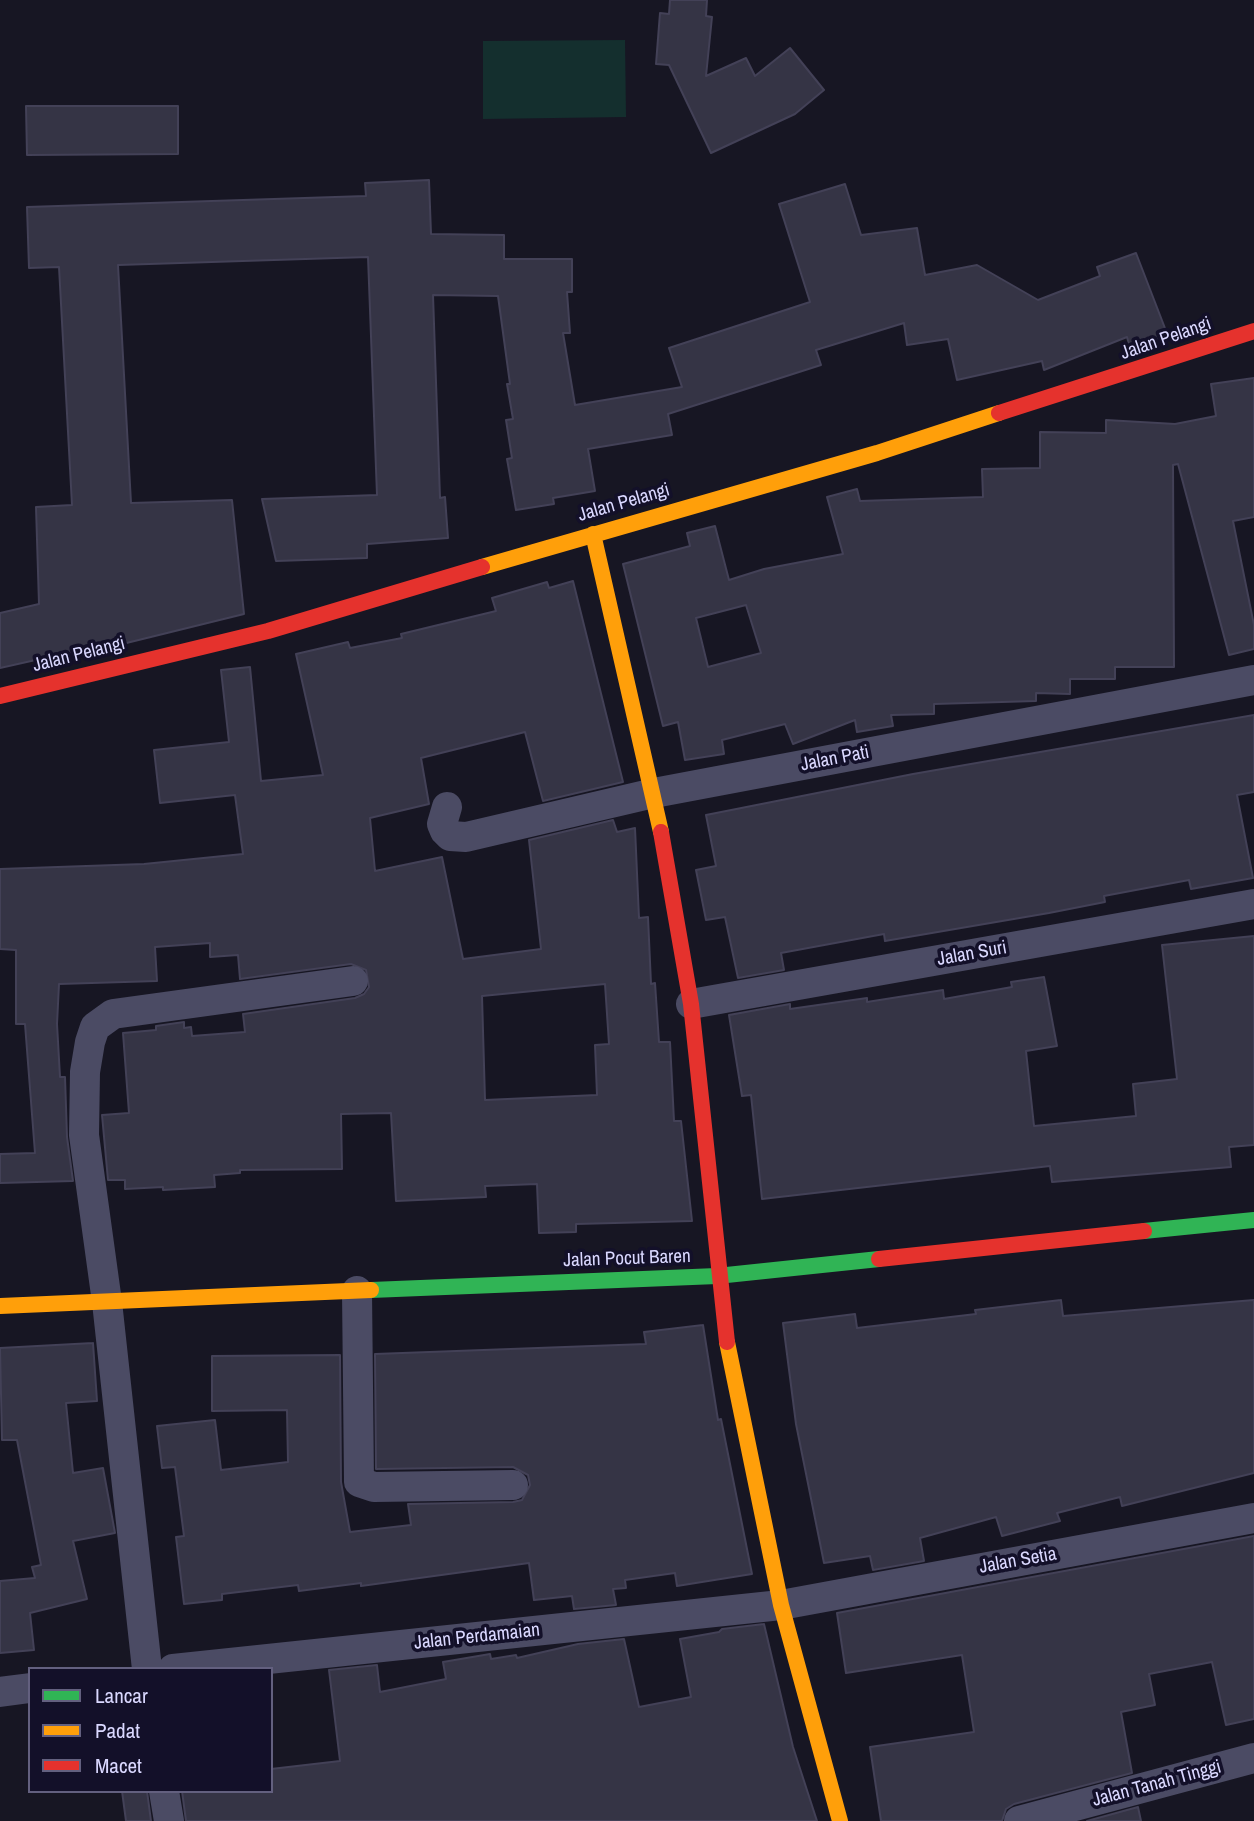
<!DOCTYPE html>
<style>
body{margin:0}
#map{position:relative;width:1254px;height:1821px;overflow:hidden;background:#171623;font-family:"Archivo Narrow",sans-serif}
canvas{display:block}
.legend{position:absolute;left:28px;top:1667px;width:245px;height:126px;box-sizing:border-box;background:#131029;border:2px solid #63607f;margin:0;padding:9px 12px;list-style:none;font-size:21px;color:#dad8ff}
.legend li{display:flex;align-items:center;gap:14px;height:35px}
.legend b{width:35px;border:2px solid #63607f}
</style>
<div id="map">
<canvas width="1254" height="1821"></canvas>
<ul class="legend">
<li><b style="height:9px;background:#30b455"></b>Lancar</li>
<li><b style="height:9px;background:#ff9f0a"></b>Padat</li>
<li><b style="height:9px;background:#e5322d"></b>Macet</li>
</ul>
</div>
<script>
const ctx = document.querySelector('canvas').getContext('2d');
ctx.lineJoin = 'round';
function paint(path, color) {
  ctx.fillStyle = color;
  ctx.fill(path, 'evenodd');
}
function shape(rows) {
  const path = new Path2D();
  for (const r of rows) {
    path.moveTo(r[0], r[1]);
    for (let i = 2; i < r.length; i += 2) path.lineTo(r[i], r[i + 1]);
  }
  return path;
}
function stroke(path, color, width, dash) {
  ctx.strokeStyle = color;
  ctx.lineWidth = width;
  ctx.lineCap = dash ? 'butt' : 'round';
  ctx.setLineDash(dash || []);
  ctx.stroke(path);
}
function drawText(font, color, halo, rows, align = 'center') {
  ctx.font = font + ' "Archivo Narrow",sans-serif';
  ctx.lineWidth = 7;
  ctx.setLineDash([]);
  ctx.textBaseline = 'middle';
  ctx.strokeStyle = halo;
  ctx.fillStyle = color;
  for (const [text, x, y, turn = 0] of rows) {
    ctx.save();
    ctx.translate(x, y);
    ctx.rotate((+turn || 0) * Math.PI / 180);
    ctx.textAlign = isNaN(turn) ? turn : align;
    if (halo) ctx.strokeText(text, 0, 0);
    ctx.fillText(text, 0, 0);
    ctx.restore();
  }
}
paint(shape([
 [625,40,626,117,483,119,483,41]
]), '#142f2e');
const building = shape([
 [670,0,707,0,706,16,712,17,706,76,746,58,755,76,790,48,824,90,795,114,711,153,669,65,656,64,660,13,669,14,670,0],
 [26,106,178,106,178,154,27,155,26,106],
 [429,180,431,234,504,235,504,259,572,259,572,292,567,292,570,333,563,333,575,405,682,387,669,348,810,302,779,204,845,184,861,235,917,228,925,275,977,265,1038,300,1100,276,1097,267,1136,253,1168,336,1130,348,1127,337,1044,370,1042,361,957,380,948,339,907,345,904,323,816,350,821,365,668,414,672,435,588,449,595,491,553,498,554,504,516,510,507,459,512,458,506,420,513,419,507,384,510,384,498,296,433,295,440,498,445,497,448,538,367,544,367,558,276,561,262,499,377,495,368,257,118,265,131,503,232,500,244,614,90,652,89,648,0,668,0,613,39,604,36,507,72,505,59,267,29,268,27,207,366,196,365,183,429,180],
 [1254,378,1254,517,1233,521,1254,625,1254,649,1229,655,1178,464,1173,465,1174,667,1115,667,1115,679,1070,679,1070,694,1036,693,1036,701,934,704,934,714,891,715,893,726,857,732,855,720,793,744,785,724,722,740,724,754,685,760,678,722,663,726,623,564,690,546,687,533,715,526,729,580,764,569,843,554,827,497,857,489,860,501,983,497,982,469,1040,468,1040,432,1106,433,1106,420,1175,424,1216,416,1211,384,1254,378],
 [746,605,761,653,708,667,696,618,746,605],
 [573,581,623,782,543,801,525,732,421,758,429,804,370,818,375,871,442,857,463,959,541,949,529,840,613,820,617,832,635,828,639,918,648,917,651,984,655,983,659,1042,670,1042,674,1121,681,1121,692,1221,576,1224,576,1232,539,1233,537,1184,485,1186,486,1197,396,1201,391,1113,341,1114,342,1169,240,1170,240,1173,214,1175,215,1187,163,1190,163,1187,125,1189,125,1180,108,1180,102,1115,129,1113,123,1033,156,1030,156,1026,184,1022,184,1028,191,1027,192,1036,245,1032,243,1014,355,998,364,994,369,987,366,970,351,964,240,979,238,955,210,957,210,943,155,947,157,981,59,984,57,1024,60,1077,65,1077,67,1137,73,1181,0,1183,0,1154,35,1153,25,1024,16,1024,16,950,0,949,0,869,144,864,243,854,235,795,160,803,154,750,229,742,221,670,250,667,261,781,323,775,296,654,348,642,350,648,402,638,401,634,496,611,492,598,547,582,549,588,573,581],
 [605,984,609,1044,595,1045,597,1095,485,1100,482,996,605,984],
 [1254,715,1254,792,1237,795,1253,878,1191,889,1189,880,1104,896,1105,902,1049,913,885,941,884,934,781,953,784,970,738,978,725,917,706,920,696,870,716,866,706,815,913,774,1254,715],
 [1254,936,1254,1145,1229,1147,1231,1167,1052,1182,1050,1166,762,1199,751,1095,742,1096,729,1015,790,1004,790,1009,867,998,867,1002,943,990,944,999,1012,987,1011,982,1044,977,1057,1046,1026,1051,1034,1126,1136,1116,1133,1084,1177,1079,1162,945,1254,936],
 [1061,1300,1063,1316,1254,1300,1254,1473,1122,1506,1120,1497,1057,1513,1060,1521,1002,1536,996,1517,920,1538,924,1561,873,1570,870,1556,824,1563,796,1424,783,1323,855,1314,857,1328,976,1314,975,1310,1061,1300],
 [703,1325,718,1420,721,1419,752,1574,677,1586,675,1573,625,1580,626,1588,613,1589,616,1605,574,1609,572,1596,534,1600,529,1563,361,1586,361,1583,299,1591,298,1585,222,1594,222,1600,184,1604,176,1537,184,1536,175,1467,162,1468,157,1426,215,1420,221,1470,288,1462,287,1410,212,1411,212,1356,340,1355,341,1482,350,1532,411,1525,408,1504,513,1502,522,1500,530,1485,528,1475,513,1467,376,1469,375,1354,646,1344,644,1332,703,1325],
 [93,1343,97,1401,66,1403,73,1473,103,1468,115,1533,73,1541,87,1599,30,1613,34,1650,0,1653,0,1581,35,1578,32,1567,41,1565,17,1440,2,1440,0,1348,93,1343],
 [1254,1536,1254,1719,1226,1725,1212,1662,1149,1674,1155,1705,1121,1712,1132,1773,1014,1804,1006,1809,1002,1821,881,1821,870,1747,974,1732,962,1655,846,1673,837,1613,1254,1536],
 [764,1624,793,1747,817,1821,186,1821,182,1791,271,1791,271,1769,340,1761,329,1670,377,1665,380,1692,446,1679,443,1662,490,1654,491,1659,516,1655,517,1658,578,1644,624,1639,639,1707,691,1697,680,1639,719,1632,722,1629,764,1624],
 [122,1791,147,1791,151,1821,126,1821,122,1791],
 [1138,1807,1141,1821,1087,1821,1138,1807]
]);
paint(building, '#353445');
stroke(building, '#434157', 2);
stroke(shape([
 [447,807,442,824,445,831,450,836,466,837,654,793,1254,680],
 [691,1004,1254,904],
 [357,1291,359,1482,374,1487,513,1485],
 [147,1669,107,1302,84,1135,85,1072,90,1042,95,1027,113,1014,353,981],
 [173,1669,781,1605,1254,1518],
 [0,1692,30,1688],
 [164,1791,169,1821],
 [1019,1821,1254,1758]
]), '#4b4b64', 30);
stroke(shape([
 [1144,1231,1254,1220],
 [371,1290,717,1276,879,1259]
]), '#30b455', 16);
stroke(shape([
 [593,534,661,832],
 [482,567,877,453,999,413],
 [0,1306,371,1290],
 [727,1342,781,1605,840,1821]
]), '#ff9f0a', 16);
stroke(shape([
 [999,413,1254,331],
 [0,696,268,631,482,567],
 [661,832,691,1004,727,1342],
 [879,1259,1144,1231]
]), '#e5322d', 16);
drawText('19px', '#dad8ff', '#131029', [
 ["Jalan Pelangi",1166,339,-19],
 ["Jalan Pelangi",624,503,-16],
 ["Jalan Pelangi",79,655,-14],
 ["Jalan Pati",835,759,-11],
 ["Jalan Suri",972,954,-10],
 ["Jalan Pocut Baren",627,1259,-2],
 ["Jalan Setia",1018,1561,-10],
 ["Jalan Perdamaian",477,1637,-6],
 ["Jalan Tanah Tinggi",1157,1784,-15]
]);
</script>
